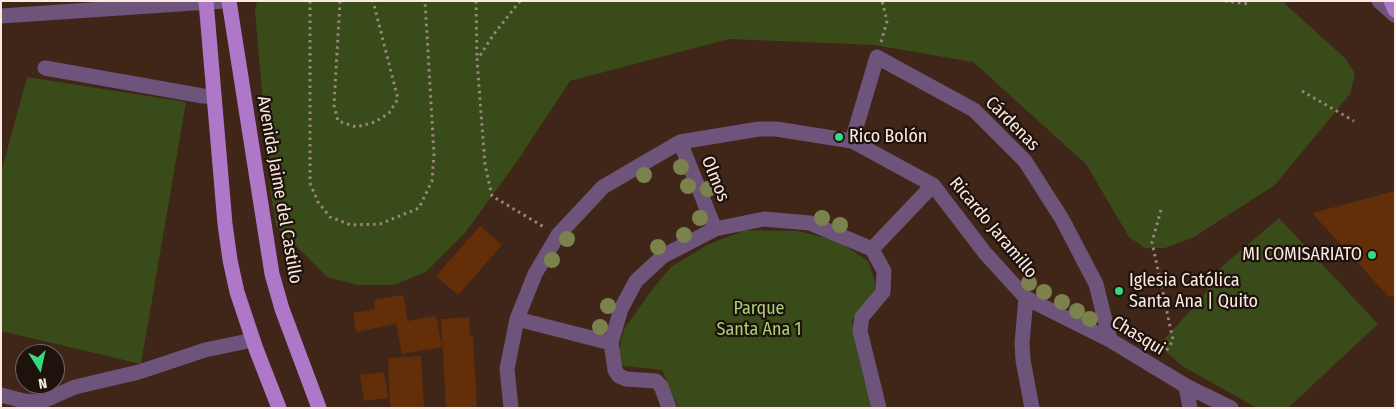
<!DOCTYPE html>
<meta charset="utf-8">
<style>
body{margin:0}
#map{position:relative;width:1396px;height:409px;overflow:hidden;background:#402519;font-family:"Fira Sans Condensed",sans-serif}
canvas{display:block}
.frame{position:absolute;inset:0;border:2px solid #fce9e1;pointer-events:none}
.north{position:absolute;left:15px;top:344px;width:50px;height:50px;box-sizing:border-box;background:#1e120d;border:1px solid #776862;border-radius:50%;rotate:170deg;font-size:14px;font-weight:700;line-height:20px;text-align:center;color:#fce9e1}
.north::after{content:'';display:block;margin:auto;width:18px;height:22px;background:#36d881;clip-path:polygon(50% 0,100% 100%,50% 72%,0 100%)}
</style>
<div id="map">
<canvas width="1396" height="409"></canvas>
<div class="frame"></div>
<div class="north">N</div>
</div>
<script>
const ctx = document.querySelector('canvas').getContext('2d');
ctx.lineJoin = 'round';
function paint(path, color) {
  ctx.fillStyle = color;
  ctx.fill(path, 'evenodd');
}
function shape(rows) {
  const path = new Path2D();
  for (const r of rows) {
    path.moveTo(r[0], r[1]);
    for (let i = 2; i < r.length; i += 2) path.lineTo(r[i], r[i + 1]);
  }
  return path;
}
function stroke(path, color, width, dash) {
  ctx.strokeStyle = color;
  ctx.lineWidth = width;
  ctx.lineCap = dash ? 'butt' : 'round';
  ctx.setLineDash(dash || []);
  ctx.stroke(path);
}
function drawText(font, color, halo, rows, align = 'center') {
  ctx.font = font + ' "Fira Sans Condensed",sans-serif';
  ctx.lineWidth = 4.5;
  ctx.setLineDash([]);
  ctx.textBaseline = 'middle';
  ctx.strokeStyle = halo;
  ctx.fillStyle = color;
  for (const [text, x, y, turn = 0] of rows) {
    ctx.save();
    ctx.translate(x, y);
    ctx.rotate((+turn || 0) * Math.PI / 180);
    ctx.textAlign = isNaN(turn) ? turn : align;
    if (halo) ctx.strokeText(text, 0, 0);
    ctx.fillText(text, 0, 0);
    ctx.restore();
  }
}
paint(shape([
 [257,1,1282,1,1346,59,1355,74,1350,94,1275,185,1194,237,1165,248,1145,248,1129,237,1086,164,973,62,874,45,729,39,570,81,518,160,465,233,426,272,393,285,358,285,327,277,276,226,271,195,255,11],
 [27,77,186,102,141,364,1,331,1,173],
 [1279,218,1378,324,1288,408,1257,408,1182,366,1159,345,1202,298,1219,269],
 [745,230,798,231,838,241,868,261,877,287,852,320,861,365,872,408,678,408,662,370,615,365,624,329,651,291,671,267,707,245]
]), '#384b18');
paint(shape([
 [1395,191,1395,296,1389,297,1312,213],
 [480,226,502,245,458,295,436,276],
 [403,295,408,321,436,316,442,347,402,354,396,324,356,332,353,313,375,309,374,300],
 [469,317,470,337,473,337,477,408,446,408,441,319],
 [421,356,424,408,390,408,388,358],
 [384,372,388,398,364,401,360,375]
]), '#642e08');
stroke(shape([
 [310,1,310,183,318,202,330,217,351,225,380,224,419,208,432,181,434,154,425,1],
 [340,1,334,105,338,121,356,127,375,122,389,113,398,99,373,1],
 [476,1,477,59],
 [520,1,494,34,477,60,485,165,492,196,544,227],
 [1225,1,1249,4],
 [881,42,887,21,882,1],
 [1302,91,1354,121],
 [1161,210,1152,242,1173,340,1165,353]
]), '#9c857b', 3, [2.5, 4]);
stroke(shape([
 [1379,1,1395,15],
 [1,16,224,1],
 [45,68,203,96,214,97],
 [852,141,877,57,974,110,1025,161,1062,219,1096,284,1110,340],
 [680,142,715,229],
 [872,249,933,185],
 [1026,298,1022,343,1023,360,1032,408],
 [517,319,611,343],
 [1186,386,1190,408],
 [1,395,24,401,41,402,75,387,139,372,205,350,253,340],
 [511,408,507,369,517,319,535,274,558,235,603,187,680,142,759,129,776,129,852,141,933,185,985,253,1026,298,1110,340,1186,386,1231,408],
 [669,408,661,386,656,381,626,379,619,376,615,370,611,343,621,309,636,281,663,256,715,229,764,219,810,223,872,249,884,271,883,292,862,317,860,331,879,408]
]), '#6e547a', 15);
stroke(shape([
 [206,1,225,224,230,260,237,292,256,349,279,408],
 [229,1,272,274,282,309,319,408],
 [1391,1,1395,10]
]), '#ae77c7', 15);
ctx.fillStyle = '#7b824d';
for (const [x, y] of [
 [681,167],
 [644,175],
 [688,186],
 [708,189],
 [700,218],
 [822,218],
 [840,225],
 [684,235],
 [567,239],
 [658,247],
 [552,260],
 [1029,283],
 [1044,292],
 [1062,302],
 [608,306],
 [1077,311],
 [1090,319],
 [600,327]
]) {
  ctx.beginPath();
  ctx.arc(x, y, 8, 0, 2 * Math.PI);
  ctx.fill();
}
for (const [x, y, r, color] of [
 [839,137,5,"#36d881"],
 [1372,255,5,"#36d881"],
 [1119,291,5,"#36d881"]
]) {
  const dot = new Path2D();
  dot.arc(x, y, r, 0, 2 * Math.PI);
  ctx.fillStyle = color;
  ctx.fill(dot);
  stroke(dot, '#1e120d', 2);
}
drawText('18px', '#fce9e1', '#1e120d', [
 ["Cárdenas",1012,124,45],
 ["Olmos",715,179,68],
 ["Avenida Jaime del Castillo",279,190,80],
 ["Ricardo Jaramillo",993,228,50],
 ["Chasqui",1138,336,31]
]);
drawText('18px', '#fce9e1', '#1e120d', [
 ["Rico Bolón",849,137],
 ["MI COMISARIATO",1362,255,"right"],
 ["Iglesia Católica",1129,281],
 ["Santa Ana | Quito",1129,302]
], 'left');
drawText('18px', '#abcf77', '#1e120d', [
 ["Parque",759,309],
 ["Santa Ana 1",759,330]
]);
</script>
